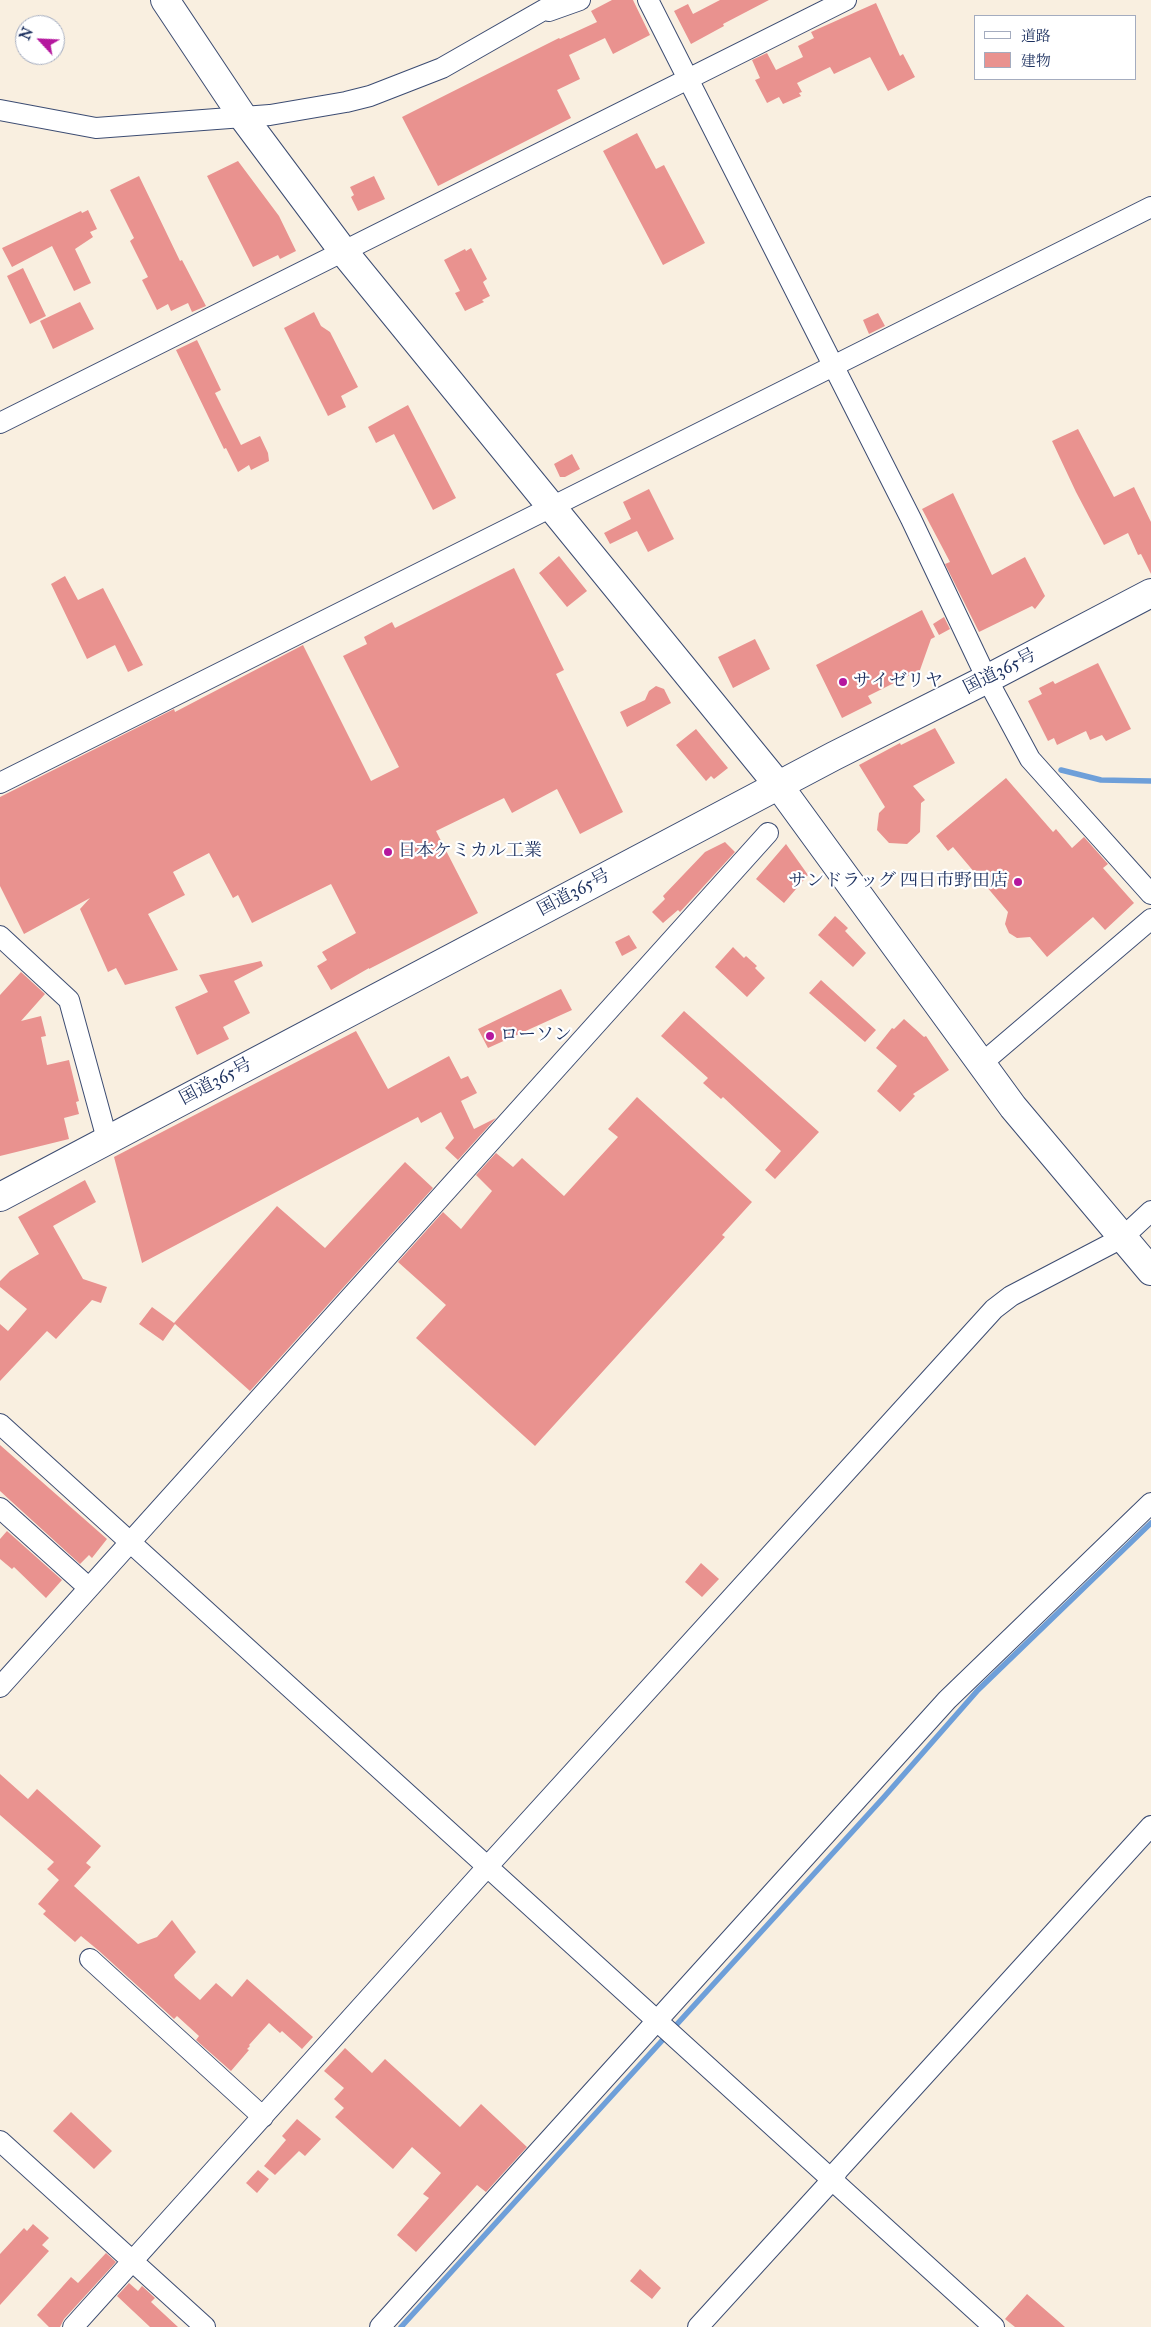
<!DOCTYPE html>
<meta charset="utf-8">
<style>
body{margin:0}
#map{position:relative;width:1151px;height:2327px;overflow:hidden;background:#f9efe0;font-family:"IM FELL Great Primer","Noto Serif JP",serif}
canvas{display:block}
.legend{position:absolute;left:974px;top:15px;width:162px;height:65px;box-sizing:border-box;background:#fff;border:1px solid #a4acbf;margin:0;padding:6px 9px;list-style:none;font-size:15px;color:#1b2f5e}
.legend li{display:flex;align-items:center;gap:10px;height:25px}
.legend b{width:25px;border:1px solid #a4acbf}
.north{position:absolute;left:15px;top:15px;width:50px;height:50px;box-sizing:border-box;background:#fff;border:1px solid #a4acbf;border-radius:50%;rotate:295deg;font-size:14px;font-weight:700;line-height:20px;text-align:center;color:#1b2f5e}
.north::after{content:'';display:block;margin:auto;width:18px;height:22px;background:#b5179e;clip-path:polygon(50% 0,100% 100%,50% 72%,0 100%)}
</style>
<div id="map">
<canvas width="1151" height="2327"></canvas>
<ul class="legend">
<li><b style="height:6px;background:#fff"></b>道路</li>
<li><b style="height:14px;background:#e9928f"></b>建物</li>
</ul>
<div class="north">N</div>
</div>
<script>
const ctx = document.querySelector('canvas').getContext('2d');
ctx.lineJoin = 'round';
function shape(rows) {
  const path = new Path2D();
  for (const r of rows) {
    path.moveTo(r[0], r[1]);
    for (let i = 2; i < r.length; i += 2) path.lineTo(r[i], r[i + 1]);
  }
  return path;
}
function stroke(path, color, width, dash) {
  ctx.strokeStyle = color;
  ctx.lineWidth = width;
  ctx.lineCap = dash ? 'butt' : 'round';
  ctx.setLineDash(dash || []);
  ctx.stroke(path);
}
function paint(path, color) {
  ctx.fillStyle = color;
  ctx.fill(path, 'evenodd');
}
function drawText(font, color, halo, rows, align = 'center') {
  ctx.font = font + ' "IM FELL Great Primer","Noto Serif JP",serif';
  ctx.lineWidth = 4.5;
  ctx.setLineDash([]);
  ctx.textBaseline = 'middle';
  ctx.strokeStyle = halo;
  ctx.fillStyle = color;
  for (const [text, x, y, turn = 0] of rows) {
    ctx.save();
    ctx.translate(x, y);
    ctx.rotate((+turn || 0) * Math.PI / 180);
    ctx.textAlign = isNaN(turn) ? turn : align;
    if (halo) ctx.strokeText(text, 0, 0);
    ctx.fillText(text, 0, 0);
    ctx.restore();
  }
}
stroke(shape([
 [1061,770,1101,780,1151,781],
 [401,2327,884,1797,978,1690,1151,1523]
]), '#6e9fd9', 5.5);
paint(shape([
 [612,0,633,0,650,35,613,54,605,38,569,55,580,79,557,90,571,118,438,186,402,117,559,38,560,39,597,22,591,11],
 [720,0,769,0,723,24,724,26,691,44,674,11,688,4,693,14],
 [876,3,900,56,903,54,915,77,888,91,870,57,834,74,830,67,797,83,802,92,799,93,801,96,783,104,779,97,767,103,766,101,755,80,760,78,752,60,767,53,776,70,803,57,798,46,814,38,811,32],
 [637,133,656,169,664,165,705,243,663,265,603,151],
 [238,161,279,216,296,251,280,259,278,255,253,267,207,176],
 [139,176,180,261,182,260,206,306,192,312,188,303,171,311,168,304,157,310,142,280,148,277,130,241,134,238,110,190],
 [374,176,385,199,358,211,351,197,354,195,350,187],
 [88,210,97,229,90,232,93,237,75,249,91,283,74,291,52,246,12,267,2,248,81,211,82,213],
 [471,248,487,279,483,282,490,296,482,300,484,302,465,311,455,293,460,291,444,260,465,249,466,251],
 [23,268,46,316,30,324,7,276],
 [80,302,94,329,53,349,40,321],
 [314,312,321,326,330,332,358,387,341,396,346,407,328,416,284,328],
 [878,313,885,326,869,334,863,320],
 [197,340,221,390,215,393,241,445,260,436,268,453,269,461,251,470,249,465,238,472,226,448,224,449,176,350],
 [408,405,456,498,433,510,394,434,376,443,368,427],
 [1078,429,1114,497,1134,487,1151,522,1151,574,1141,554,1138,555,1128,533,1104,545,1076,492,1052,441],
 [572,454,580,469,565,477,560,477,554,464],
 [649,489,674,539,648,552,637,531,610,544,604,533,631,519,623,502],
 [953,493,992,575,1025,557,1045,596,1035,609,1032,606,979,632,945,564,950,562,922,509],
 [559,556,587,591,567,607,539,573],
 [514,568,564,670,556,674,623,812,580,834,557,789,512,813,504,798,436,831,478,913,369,969,369,968,331,990,317,966,327,960,322,952,356,933,331,884,252,923,238,895,233,898,209,853,173,872,185,895,148,914,178,970,125,985,116,968,108,972,80,909,90,898,24,934,0,886,0,797,174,709,175,712,303,645,371,781,399,767,343,656,367,644,364,637,392,622,395,628],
 [65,576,78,600,103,588,143,665,128,672,115,645,87,659,51,584],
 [922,610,935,637,931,639,920,670,868,696,872,703,842,718,816,665],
 [944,617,950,629,939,635,933,624],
 [755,639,770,669,733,688,718,657],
 [1098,663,1131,729,1106,741,1102,735,1090,740,1086,731,1057,745,1054,738,1048,741,1028,701,1042,694,1039,688,1053,681,1055,684],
 [656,686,664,689,671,703,627,727,620,712,645,700,649,691],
 [935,728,955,763,913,786,925,800,921,803,920,832,907,844,889,843,877,830,879,813,885,807,859,765,900,743,901,745],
 [696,729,728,768,714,779,711,776,706,781,676,745],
 [1006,778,1053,832,1056,829,1072,848,1084,837,1108,864,1103,868,1134,903,1105,930,1093,917,1047,957,1030,937,1017,938,1009,933,1005,924,1008,912,953,847,948,851,936,836],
 [725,842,735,852,680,912,678,910,663,923,652,912,665,899,663,896,705,852],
 [786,844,808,875,784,903,756,879],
 [835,916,848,928,845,931,866,953,853,967,818,935],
 [629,935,637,948,622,956,615,942],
 [733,947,744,958,746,956,757,966,755,968,765,978,747,997,715,967],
 [261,961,263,966,234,981,250,1013,223,1027,229,1039,197,1055,175,1007,208,992,199,975],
 [21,972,45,994,21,1021,41,1016,46,1036,41,1037,47,1065,69,1060,79,1101,76,1102,79,1114,64,1118,69,1139,0,1156,0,995],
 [821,980,876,1030,865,1042,809,993],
 [561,989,572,1010,488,1048,478,1029],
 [684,1011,819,1132,775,1179,765,1170,781,1151,723,1097,721,1099,703,1083,708,1078,661,1036],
 [904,1019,924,1037,926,1036,949,1070,913,1094,915,1096,900,1112,877,1091,897,1066,876,1048,892,1028,894,1029],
 [356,1031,388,1089,449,1056,461,1079,468,1076,477,1093,461,1101,474,1129,496,1118,458,1160,445,1148,454,1138,441,1112,421,1123,418,1117,142,1263,114,1157],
 [637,1097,752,1202,722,1235,725,1237,535,1446,416,1338,446,1305,398,1262,443,1212,461,1229,492,1191,476,1175,496,1153,513,1167,522,1158,564,1196,618,1137,608,1129],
 [405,1162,433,1188,250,1391,175,1324,163,1341,139,1324,152,1307,174,1323,277,1206,325,1248],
 [85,1180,96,1202,53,1226,83,1279,107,1287,101,1303,92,1300,56,1339,47,1331,0,1381,0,1324,8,1331,27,1309,0,1287,0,1281,10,1271,39,1254,18,1217],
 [0,1445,107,1539,92,1558,89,1555,80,1564,0,1491],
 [7,1531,62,1580,46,1598,14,1567,12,1569,0,1559,0,1539],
 [701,1563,719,1579,702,1597,685,1582],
 [0,1774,28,1799,37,1789,101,1846,86,1863,91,1867,74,1886,138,1944,157,1937,172,1920,196,1952,174,1975,175,1978,200,2000,216,1983,232,1997,247,1979,313,2037,302,2049,282,2031,280,2033,269,2023,249,2045,250,2046,247,2049,249,2050,231,2071,196,2040,199,2036,177,2016,174,2019,98,1950,81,1936,75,1942,43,1914,46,1911,38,1904,59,1880,47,1869,54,1862,0,1815],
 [345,2048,372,2073,385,2059,460,2127,481,2104,527,2147,486,2192,477,2185,416,2252,397,2235,429,2198,423,2194,441,2173,412,2147,393,2169,335,2117,344,2108,334,2099,344,2088,324,2071],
 [71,2112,112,2151,94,2169,53,2131],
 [297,2119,321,2139,305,2156,299,2151,275,2175,264,2166,286,2140,282,2136],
 [258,2170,269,2179,257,2193,246,2183],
 [33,2224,49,2238,42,2245,49,2251,0,2305,0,2254,24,2228,27,2231],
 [106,2253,116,2262,64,2319,60,2327,49,2327,37,2315,71,2277,78,2283],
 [640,2269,661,2288,652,2299,630,2281],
 [129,2283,138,2291,142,2286,155,2298,151,2302,178,2327,150,2327,117,2296],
 [1027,2294,1065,2327,1015,2327,1005,2319]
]), '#e9928f');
const street = shape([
 [648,0,911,519,987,679,1030,759,1151,894],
 [549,11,580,0],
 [0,110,96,128,270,115,346,102,370,96,442,68,561,0],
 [0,423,846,0],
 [0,783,1151,207],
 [0,936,69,1000,107,1139],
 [981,1064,1151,919],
 [0,1424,994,2327],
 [0,1508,89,1588],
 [0,1687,768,833],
 [90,1959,263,2117],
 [0,2141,205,2327],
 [73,2327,488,1866,994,1309,1011,1296,1122,1238,1151,1211],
 [380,2327,947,1700,1151,1503],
 [698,2327,832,2180,838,2170,1151,1826]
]);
const secondary = shape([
 [165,0,243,117,343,251,779,786,1013,1107,1151,1271]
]);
const highway = shape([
 [0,1197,834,756,987,679,1151,593]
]);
stroke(street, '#3c4c72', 22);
stroke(secondary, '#3c4c72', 30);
stroke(highway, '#3c4c72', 30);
stroke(street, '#fff', 20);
stroke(secondary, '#fff', 28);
stroke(highway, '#fff', 28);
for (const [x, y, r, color] of [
 [843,682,5,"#b5179e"],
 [388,852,5,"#b5179e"],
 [1018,882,5,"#b5179e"],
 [490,1036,5,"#b5179e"]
]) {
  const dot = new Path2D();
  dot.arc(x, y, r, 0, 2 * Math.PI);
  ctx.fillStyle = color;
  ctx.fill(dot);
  stroke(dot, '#fff', 2);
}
drawText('18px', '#1b2f5e', '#fff', [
 ["国道365号",1000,672,-27],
 ["国道365号",574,893,-28],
 ["国道365号",216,1082,-28]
]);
drawText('18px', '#1b2f5e', '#fff', [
 ["サイゼリヤ",853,682],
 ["日本ケミカル工業",398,852],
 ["サンドラッグ 四日市野田店",1008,882,"right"],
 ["ローソン",500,1036]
], 'left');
</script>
